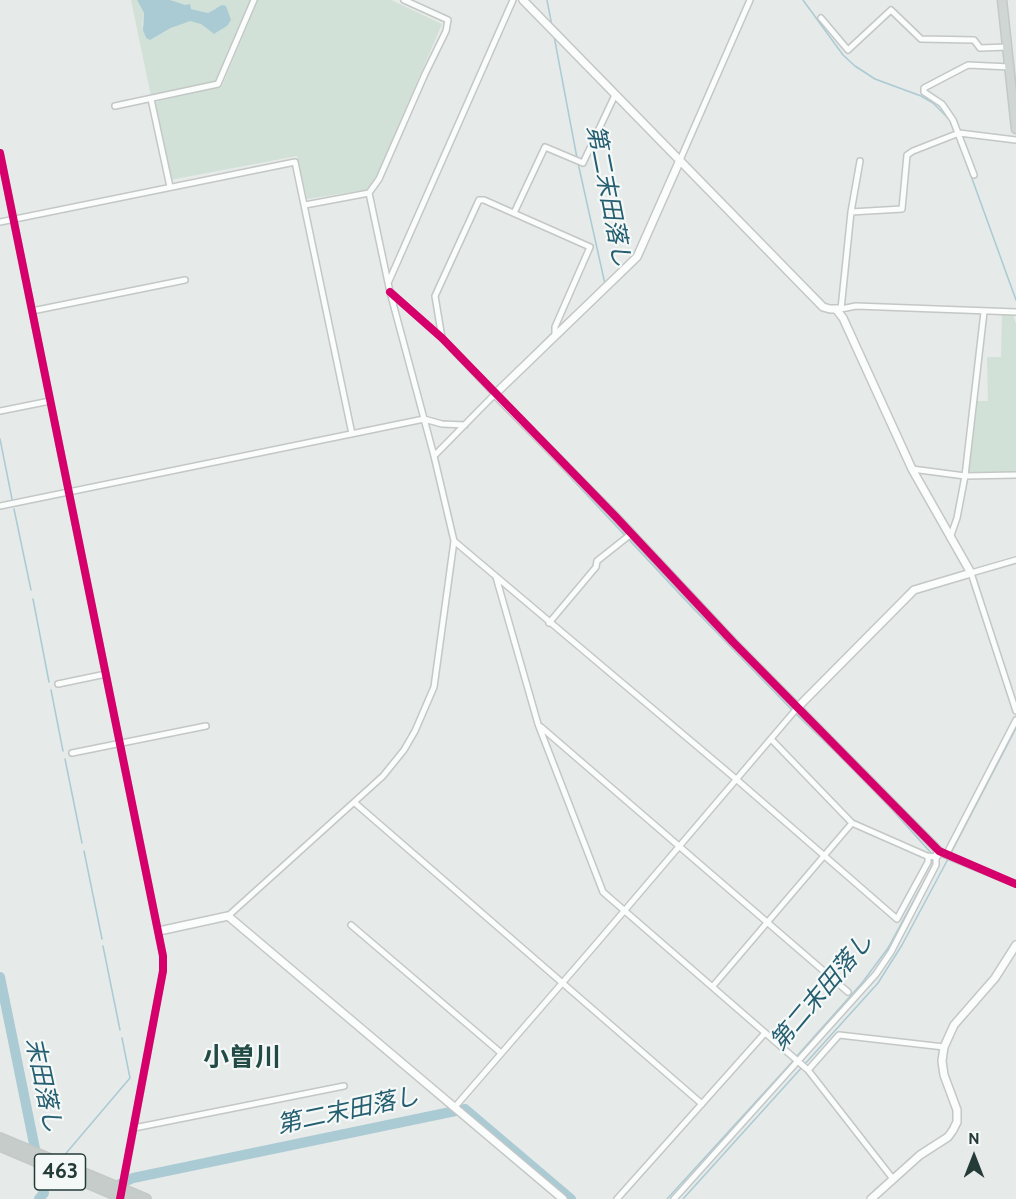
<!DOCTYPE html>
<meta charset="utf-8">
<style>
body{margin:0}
#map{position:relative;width:1016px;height:1199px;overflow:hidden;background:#e6eae8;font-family:Cabin,sans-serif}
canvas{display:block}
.north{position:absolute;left:944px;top:1127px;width:60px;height:60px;-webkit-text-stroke:4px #f4f8f7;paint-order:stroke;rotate:0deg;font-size:16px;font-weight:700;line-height:24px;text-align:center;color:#253b37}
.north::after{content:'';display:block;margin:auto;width:21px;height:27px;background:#253b37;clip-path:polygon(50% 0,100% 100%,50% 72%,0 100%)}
</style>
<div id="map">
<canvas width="1016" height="1199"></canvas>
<div class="north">N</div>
</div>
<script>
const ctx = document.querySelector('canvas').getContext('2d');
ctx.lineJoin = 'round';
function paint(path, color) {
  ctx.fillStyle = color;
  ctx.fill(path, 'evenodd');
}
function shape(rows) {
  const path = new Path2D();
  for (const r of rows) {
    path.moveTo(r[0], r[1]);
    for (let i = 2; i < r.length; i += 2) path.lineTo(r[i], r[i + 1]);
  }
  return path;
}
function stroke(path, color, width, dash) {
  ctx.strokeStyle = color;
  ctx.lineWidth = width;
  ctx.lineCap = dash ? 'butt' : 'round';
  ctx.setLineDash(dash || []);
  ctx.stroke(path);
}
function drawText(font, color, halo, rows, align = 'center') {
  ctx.font = font + ' Cabin,"Noto Sans JP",sans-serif';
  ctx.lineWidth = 4.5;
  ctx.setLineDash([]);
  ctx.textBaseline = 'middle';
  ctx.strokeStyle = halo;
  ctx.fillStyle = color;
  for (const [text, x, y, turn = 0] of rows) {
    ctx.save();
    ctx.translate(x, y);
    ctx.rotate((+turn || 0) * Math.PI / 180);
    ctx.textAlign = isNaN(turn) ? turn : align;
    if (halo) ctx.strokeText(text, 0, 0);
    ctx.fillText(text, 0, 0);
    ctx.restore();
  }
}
paint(shape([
 [131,0,137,0,144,13,142,24,146,38,153,38,186,21,195,21,201,24,214,34,227,26,216,8,208,13,191,9,170,0,250,0,216,82,151,96],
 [258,0,391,0,442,24,371,189,307,199,297,156,170,180,155,102,222,86],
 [1013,314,1016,324,1016,473,968,474,976,401,988,401,987,357,1001,357,1002,315]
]), '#d1e1d7');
paint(shape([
 [137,0,170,0,185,5,190,4,191,9,208,13,222,5,226,6,231,20,227,26,214,34,201,24,190,21,171,28,150,40,146,38,143,30,144,13]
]), '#aacad4');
stroke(shape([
 [547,0,552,26],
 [803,0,843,55,855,66,875,79,921,96,933,103,949,119],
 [554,36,577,158],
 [966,162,1016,300],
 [578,163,605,284],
 [556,329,590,298],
 [497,388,553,332],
 [529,433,690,605,792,710],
 [0,439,12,499],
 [14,509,31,590],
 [33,599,49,682],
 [51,690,63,751],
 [795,713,844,760],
 [65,759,82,843],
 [869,784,932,854],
 [84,851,102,939],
 [950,855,1016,728],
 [103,946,120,1030],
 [796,1057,862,983,888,948,934,863,933,858],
 [62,1158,130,1078,122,1038],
 [667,1199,793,1061],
 [683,1199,878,983,902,945,948,859]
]), '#aacad4', 1.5);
stroke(shape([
 [0,977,44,1193,39,1199],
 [117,1188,120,1184,133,1178,465,1109,571,1199]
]), '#aacad4', 10);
const minor = shape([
 [821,18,848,50,891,10,921,39,974,40,980,48,1007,47],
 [151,99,170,187],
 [115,106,218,84,254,0],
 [0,153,163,956,163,971,122,1190],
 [680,160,750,0],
 [860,161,851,212,841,309,856,306,1016,312],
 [974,175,953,120,942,104,924,92,924,88,968,65,1010,67],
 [305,205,369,193,379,179,425,74,446,31,448,20,404,0],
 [851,212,902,209,907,155,913,151,959,133,1016,140],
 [514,213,545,147,583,163,615,95],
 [0,222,295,162,352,434],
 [389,281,513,0],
 [391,293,442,338,495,394,434,456],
 [32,311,185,280],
 [442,338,435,296,479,200,484,200,590,247,555,327,555,334],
 [0,411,50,401],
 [912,469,965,476,1016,475],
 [0,506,424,419,442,424,465,425],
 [950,538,957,518,965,476,984,312],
 [454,541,736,779,897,919,928,862,928,857],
 [1016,560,971,573,1016,711],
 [496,577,538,724,603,892,808,1070,893,1179],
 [549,623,596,567,597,561,631,534],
 [58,684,106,674],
 [541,727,848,992],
 [72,753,206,726],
 [355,803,702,1104],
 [943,854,1016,884],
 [946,855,1016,720],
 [228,916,383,776,404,750,415,731,434,687,454,541,434,456,390,292,369,193],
 [351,925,501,1053],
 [713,986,852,823],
 [808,1070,839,1035,944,1047],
 [454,1108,596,944,798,707],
 [134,1128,344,1086],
 [617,1199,765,1033],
 [674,1199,876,974,891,952,936,865,936,857,927,856,852,823,771,739]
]);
const tertiary = shape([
 [523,0,823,307,830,309,838,309],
 [680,160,637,257,495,394,615,516,733,642,939,851,936,857],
 [798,707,914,590,971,573,912,469,843,318,836,309],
 [159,931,228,916,563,1199],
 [871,1199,920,1155,948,1137,953,1130,957,1122,957,1110,944,1075,942,1061,944,1047,954,1025,995,978,1016,945]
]);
const primary = shape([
 [1002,0,1016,129]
]);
const trunk = shape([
 [0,1138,146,1199],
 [0,1146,125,1199]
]);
stroke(minor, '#c3c7c5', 8);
stroke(tertiary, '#c3c7c5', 10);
stroke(primary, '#c2c9c7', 11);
stroke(trunk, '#c2c9c7', 12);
stroke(minor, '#fbfcfc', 5);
stroke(tertiary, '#fbfcfc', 7);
stroke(primary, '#cfd6d4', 8);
stroke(trunk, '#c6ccca', 9);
stroke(shape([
 [0,153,163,956,163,971,120,1199],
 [390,292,442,338,615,516,733,642,939,851,1016,884]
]), '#d6006c', 8);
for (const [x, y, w] of [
 [60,1172,51]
]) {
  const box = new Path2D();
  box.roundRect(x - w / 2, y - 18, w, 36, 4.5);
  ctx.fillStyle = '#f4f8f7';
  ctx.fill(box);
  stroke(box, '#253b37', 1.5);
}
drawText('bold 21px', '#253b37', null, [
 ["463",60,1172]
]);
drawText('italic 24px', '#255e71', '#f4f8f7', [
 ["第二末田落し",608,196,79],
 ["第二末田落し",822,992,-50],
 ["末田落し",43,1085,78],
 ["第二末田落し",348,1111,-12]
]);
drawText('bold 26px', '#234b45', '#f4f8f7', [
 ["小曽川",242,1058]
]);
</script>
